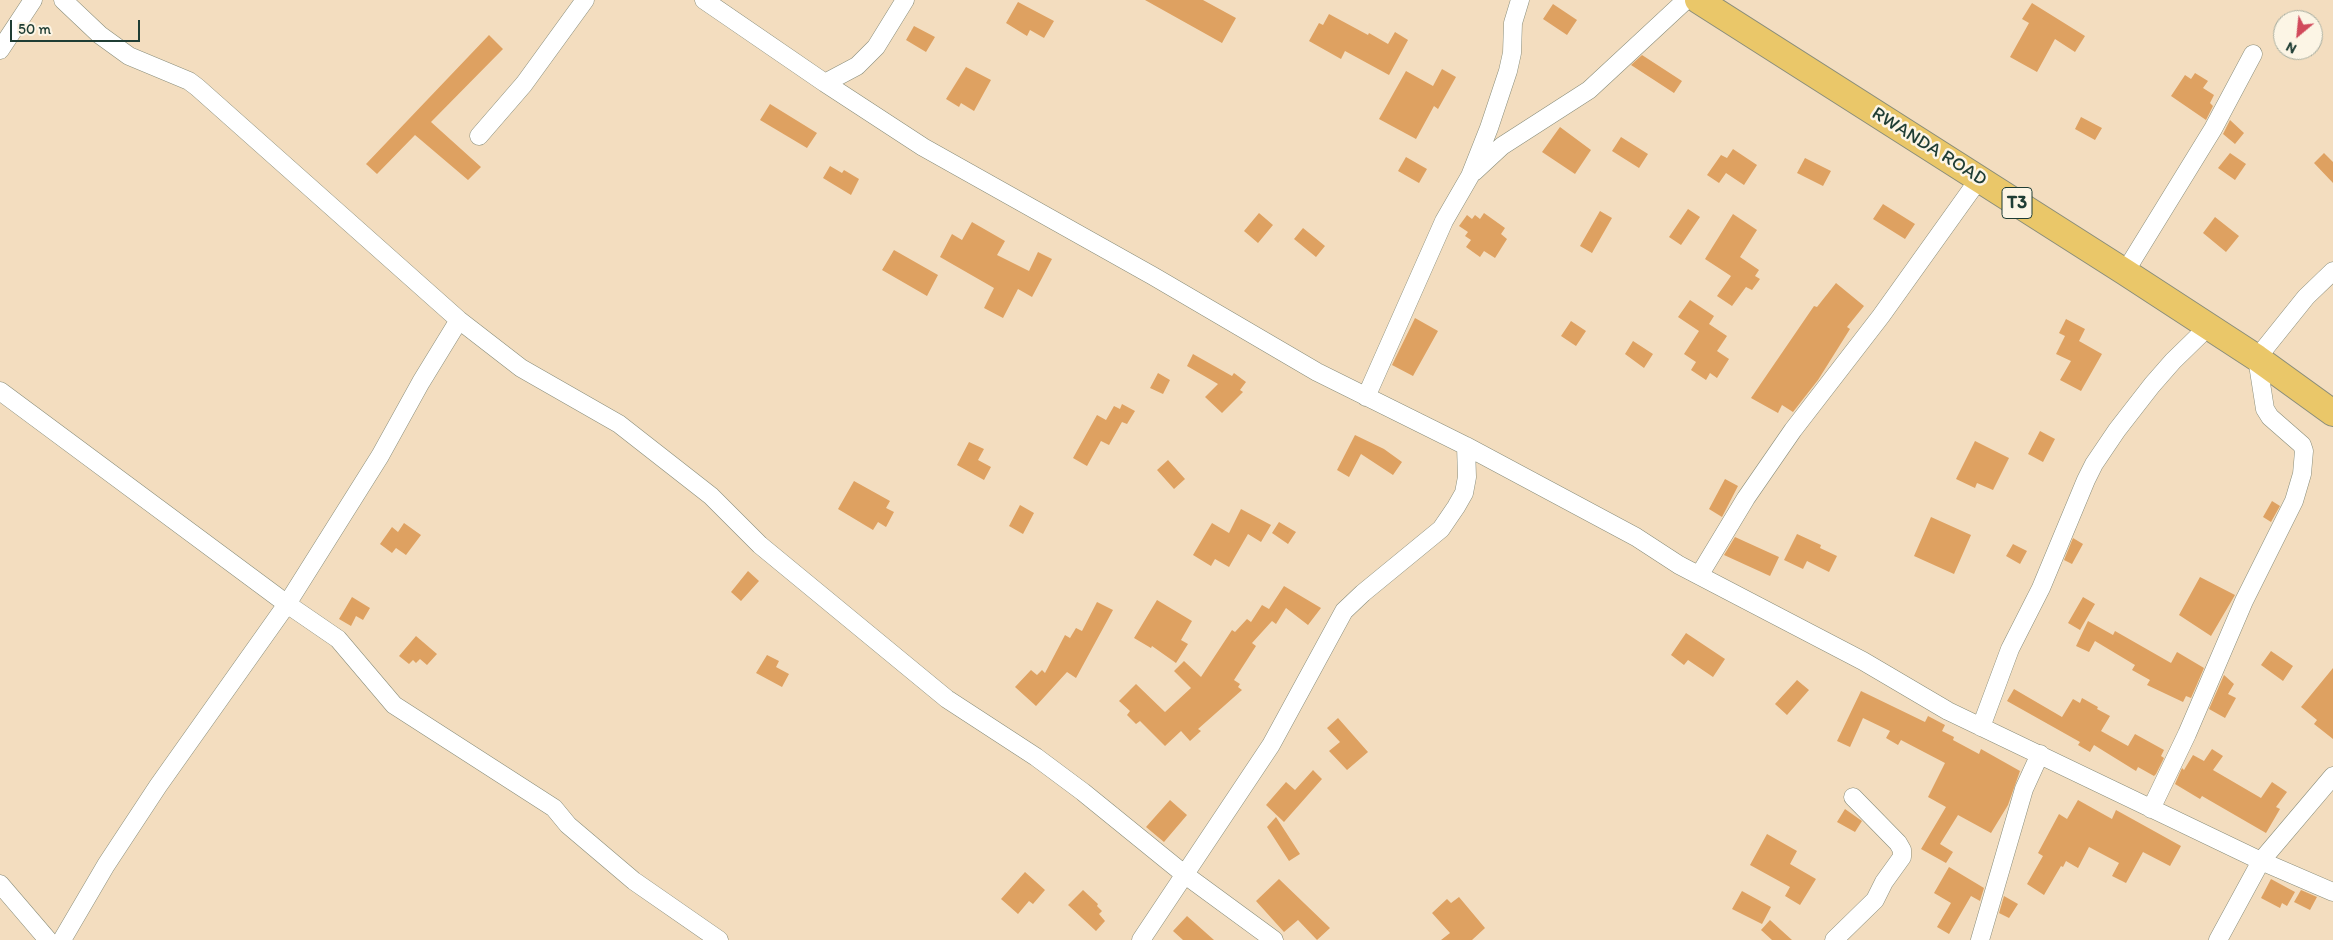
<!DOCTYPE html>
<style>
body{margin:0}
#map{position:relative;width:2333px;height:940px;overflow:hidden;background:#f3ddbf;font-family:Itim,sans-serif}
canvas{display:block}
.north{position:absolute;left:2273px;top:10px;width:50px;height:50px;box-sizing:border-box;background:#fcf5e5;border:1px solid #a4ab9e;border-radius:50%;rotate:208deg;font-size:14px;font-weight:700;line-height:20px;text-align:center;color:#1f3d34}
.north::after{content:'';display:block;margin:auto;width:18px;height:22px;background:#d1495b;clip-path:polygon(50% 0,100% 100%,50% 72%,0 100%)}
.scale{position:absolute;left:10px;top:20px;width:130px;height:22px;box-sizing:border-box;border:2px solid #1f3d34;border-top:0;padding-left:6px;font-size:15px;line-height:18px;white-space:nowrap;color:#1f3d34;-webkit-text-stroke:4px #fcf5e5;paint-order:stroke}
</style>
<div id="map">
<canvas width="2333" height="940"></canvas>
<div class="north">N</div>
<div class="scale">50 m</div>
</div>
<script>
const ctx = document.querySelector('canvas').getContext('2d');
ctx.lineJoin = 'round';
function paint(path, color) {
  ctx.fillStyle = color;
  ctx.fill(path, 'evenodd');
}
function shape(rows) {
  const path = new Path2D();
  for (const r of rows) {
    path.moveTo(r[0], r[1]);
    for (let i = 2; i < r.length; i += 2) path.lineTo(r[i], r[i + 1]);
  }
  return path;
}
function stroke(path, color, width, dash) {
  ctx.strokeStyle = color;
  ctx.lineWidth = width;
  ctx.lineCap = dash ? 'butt' : 'round';
  ctx.setLineDash(dash || []);
  ctx.stroke(path);
}
function drawText(font, color, halo, rows, align = 'center') {
  ctx.font = font + ' Itim,sans-serif';
  ctx.lineWidth = 5;
  ctx.setLineDash([]);
  ctx.textBaseline = 'middle';
  ctx.strokeStyle = halo;
  ctx.fillStyle = color;
  for (const [text, x, y, turn = 0] of rows) {
    ctx.save();
    ctx.translate(x, y);
    ctx.rotate((+turn || 0) * Math.PI / 180);
    ctx.textAlign = isNaN(turn) ? turn : align;
    if (halo) ctx.strokeText(text, 0, 0);
    ctx.fillText(text, 0, 0);
    ctx.restore();
  }
}
paint(shape([
 [1145,0,1203,0,1236,18,1222,43],
 [1018,2,1054,21,1044,38,1030,30,1027,36,1006,23],
 [2032,3,2085,36,2075,52,2055,39,2037,72,2010,57,2029,23,2022,19],
 [1553,4,1577,20,1567,35,1543,19],
 [1329,14,1368,35,1369,33,1388,44,1395,32,1408,40,1389,75,1345,51,1341,59,1309,41,1319,23,1323,25],
 [914,26,935,37,926,52,906,40],
 [489,35,503,49,431,122,481,167,468,180,415,135,377,174,366,164],
 [1642,55,1682,81,1674,93,1631,65],
 [966,67,991,80,974,111,961,103,959,107,946,99],
 [1442,69,1456,77,1438,109,1434,106,1416,139,1379,119,1406,71,1433,86],
 [2195,73,2208,81,2203,88,2214,95,2210,103,2213,106,2206,120,2171,96,2185,75,2191,79],
 [770,104,817,133,807,148,760,120],
 [2081,117,2102,128,2095,140,2075,129],
 [2230,120,2244,133,2235,144,2223,134],
 [1560,127,1591,150,1575,174,1542,152],
 [1621,137,1648,154,1639,168,1612,151],
 [1733,149,1757,165,1744,185,1726,173,1719,183,1707,175,1721,155,1727,158],
 [2230,153,2246,164,2235,180,2218,168],
 [2324,153,2333,162,2333,183,2314,163],
 [1406,157,1427,169,1419,183,1398,171],
 [1805,158,1831,171,1823,186,1797,173],
 [830,166,842,173,844,170,859,179,851,195,823,178],
 [1883,204,1915,224,1905,239,1873,219],
 [1688,209,1700,217,1681,245,1669,237],
 [1600,211,1612,218,1592,253,1580,246],
 [1259,213,1273,225,1258,243,1244,231],
 [1484,213,1505,228,1501,234,1507,239,1495,258,1484,251,1480,257,1466,247,1471,240,1465,236,1468,232,1459,226,1467,215,1472,219,1475,215,1480,219],
 [1733,214,1757,230,1740,257,1759,270,1755,276,1760,279,1752,290,1746,287,1732,306,1717,296,1731,276,1705,259],
 [2215,217,2239,236,2226,252,2203,233],
 [972,222,1005,241,997,255,1029,271,1038,252,1052,259,1032,297,1018,289,1003,318,984,308,994,288,940,257,952,234,962,240],
 [1303,228,1325,246,1316,257,1294,239],
 [894,250,938,275,927,296,882,270],
 [1836,283,1864,306,1847,327,1850,329,1818,380,1793,412,1782,405,1778,413,1751,398,1814,306,1817,307],
 [1690,300,1714,316,1709,324,1727,336,1717,351,1729,359,1717,378,1710,373,1706,380,1691,370,1696,362,1684,354,1699,331,1678,317],
 [1415,318,1438,331,1413,376,1392,365],
 [2066,319,2085,329,2079,341,2102,354,2081,391,2060,380,2071,361,2056,354,2065,336,2059,333],
 [1571,321,1586,331,1576,346,1561,336],
 [1633,341,1653,354,1644,368,1625,354],
 [1193,354,1232,376,1234,373,1246,382,1240,390,1243,392,1222,413,1205,397,1218,384,1187,366],
 [1158,373,1170,380,1163,394,1150,388],
 [1122,404,1135,411,1127,424,1122,422,1109,445,1101,441,1087,466,1073,458,1097,415,1106,420,1114,406,1120,409],
 [2040,431,2055,439,2043,462,2028,454],
 [1355,435,1384,449,1402,462,1393,475,1361,454,1349,477,1337,470],
 [1975,441,2009,458,1993,490,1977,483,1975,488,1956,479],
 [969,442,984,449,978,460,991,467,984,480,957,465],
 [1168,460,1185,479,1174,489,1157,470],
 [1725,479,1738,486,1722,517,1709,509],
 [854,481,890,501,886,508,894,512,886,527,878,522,873,530,838,509],
 [2272,501,2280,506,2271,522,2263,517],
 [1020,505,1034,513,1023,534,1009,526],
 [1241,509,1271,525,1261,542,1248,534,1229,567,1215,559,1211,566,1193,555,1212,523,1229,533],
 [1931,517,1971,535,1954,574,1914,556],
 [1279,522,1296,532,1288,544,1272,533],
 [404,523,421,535,406,555,396,548,392,553,380,544,392,527,398,532],
 [1797,534,1821,545,1820,548,1837,556,1829,572,1807,561,1803,569,1784,560],
 [1735,537,1779,557,1770,576,1724,555],
 [2073,538,2083,544,2072,564,2064,560],
 [2013,544,2027,551,2020,564,2006,556],
 [748,571,759,581,741,601,731,592],
 [2200,577,2235,595,2211,636,2179,615],
 [1284,586,1321,608,1308,625,1286,608,1276,624,1272,621,1252,643,1256,646,1234,680,1240,684,1238,687,1242,690,1198,729,1201,731,1190,741,1181,731,1165,746,1140,721,1136,724,1127,715,1130,711,1119,701,1136,684,1165,712,1191,688,1174,671,1184,661,1201,677,1232,630,1235,632,1247,619,1251,622,1262,605,1269,609],
 [352,597,370,608,363,620,356,616,351,626,339,619],
 [2083,597,2095,604,2080,630,2068,623],
 [1157,600,1192,621,1181,640,1188,644,1176,663,1152,646,1151,648,1134,638],
 [1097,602,1113,610,1076,678,1067,672,1036,706,1015,687,1031,670,1037,675,1042,670,1045,673,1065,635,1070,638,1076,628,1082,631],
 [2088,621,2113,635,2115,631,2171,663,2177,652,2204,668,2191,698,2186,696,2183,702,2147,685,2150,680,2132,670,2135,665,2095,641,2089,652,2076,646],
 [1686,633,1725,659,1713,677,1688,660,1684,665,1671,655],
 [416,636,437,654,427,665,420,659,416,663,413,660,409,664,399,656],
 [2271,651,2293,666,2283,681,2261,665],
 [767,655,779,661,776,667,789,674,782,687,756,673],
 [2333,668,2333,739,2314,724,2317,720,2301,707],
 [2224,675,2234,684,2228,694,2236,698,2225,718,2209,709],
 [1797,680,1809,690,1787,715,1775,704],
 [2014,689,2062,717,2073,699,2080,703,2082,698,2098,707,2097,709,2110,716,2101,731,2128,746,2135,734,2164,750,2161,756,2164,758,2156,774,2154,776,2138,767,2136,771,2094,745,2090,752,2078,745,2080,742,2007,701],
 [1861,691,1925,722,1928,716,1945,725,1942,731,1954,737,1953,740,1979,754,1981,749,2020,771,2008,805,1991,833,1958,815,1940,844,1953,852,1946,863,1921,849,1946,807,1928,797,1945,763,1901,740,1898,745,1886,738,1890,731,1863,718,1850,747,1837,741],
 [1338,718,1368,752,1347,770,1329,751,1340,742,1327,728],
 [2212,749,2223,756,2213,770,2261,798,2272,782,2287,792,2276,807,2280,809,2266,833,2202,796,2200,799,2175,784,2182,768,2184,770,2193,755,2204,761],
 [1313,770,1322,779,1284,822,1266,805,1286,782,1295,790],
 [1170,800,1187,815,1164,842,1146,827],
 [2078,800,2112,819,2116,810,2181,846,2170,866,2143,852,2126,883,2112,876,2119,863,2089,847,2078,868,2066,861,2063,867,2061,866,2044,895,2027,884,2043,856,2038,853,2059,814,2067,819],
 [1845,809,1862,821,1855,832,1837,822],
 [1276,817,1300,854,1289,861,1267,827],
 [1767,834,1797,851,1790,864,1816,879,1800,905,1785,896,1790,887,1750,865],
 [1949,867,1984,888,1980,901,1971,896,1949,934,1937,927,1951,903,1934,893],
 [1025,872,1045,890,1033,904,1029,901,1018,914,1001,899],
 [1279,879,1330,928,1317,940,1298,920,1284,932,1256,901],
 [2271,879,2295,892,2287,906,2282,903,2280,908,2261,898],
 [1083,890,1098,904,1097,906,1102,911,1099,914,1105,921,1096,931,1068,905],
 [2301,890,2317,897,2310,910,2294,902],
 [1742,891,1771,907,1762,924,1732,909],
 [2004,896,2018,904,2009,918,1999,913],
 [1459,897,1485,928,1472,940,1441,940,1450,933,1432,913,1447,899,1451,903],
 [1187,916,1214,940,1183,940,1173,931],
 [1770,920,1792,940,1772,940,1761,930]
]), '#dea161');
const minor = shape([
 [63,0,100,35,129,56,189,81,197,87,459,320,521,368,619,424,711,496,760,545,947,699,1036,757,1083,792,1184,874,1274,940],
 [704,0,825,83,923,147,1153,276,1317,372,1466,446,1636,537,1679,565,1863,661,1948,711,2261,861,2333,892],
 [0,50,33,0],
 [825,83,857,66,876,47,905,0],
 [479,136,524,84,585,0],
 [1474,172,1502,146,1589,90,1686,0],
 [2125,272,2213,129,2253,54],
 [0,391,287,604,338,639,394,705,554,808,568,825,634,881,719,940],
 [1366,397,1444,221,1470,176,1489,128,1508,71,1512,53,1513,23,1520,0],
 [1700,574,1746,498,1793,430,1881,316,1979,179],
 [1981,727,2010,649,2041,588,2086,480,2094,464,2117,430,2152,385,2173,361,2209,326],
 [2151,809,2187,734,2244,601,2294,501,2302,474,2304,451,2302,445,2270,417,2265,409,2257,358,2306,297,2333,271],
 [0,884,48,940],
 [62,940,106,865,158,786,287,604,380,456,421,382,459,320],
 [1141,940,1271,745,1344,611,1363,593,1441,529,1456,507,1464,493,1467,477,1466,446],
 [1834,940,1875,900,1884,882,1902,857,1902,850,1898,843,1853,797],
 [1980,940,2024,789,2040,754],
 [2218,940,2261,861,2333,776]
]);
const highway = shape([
 [1698,0,2125,272,2257,358,2333,413]
]);
stroke(minor, '#898d7a', 19);
stroke(highway, '#898d7a', 28);
stroke(minor, '#fff', 18);
stroke(highway, '#eac769', 26);
for (const [x, y, w] of [
 [2017,203,30]
]) {
  const box = new Path2D();
  box.roundRect(x - w / 2, y - 15.5, w, 31, 4);
  ctx.fillStyle = '#fcf5e5';
  ctx.fill(box);
  stroke(box, '#1f3d34', 1);
}
drawText('bold 18px', '#1f3d34', null, [
 ["T3",2017,203]
]);
drawText('19px', '#1f3d34', '#fcf5e5', [
 ["RWANDA ROAD",1929,147,32]
]);
</script>
